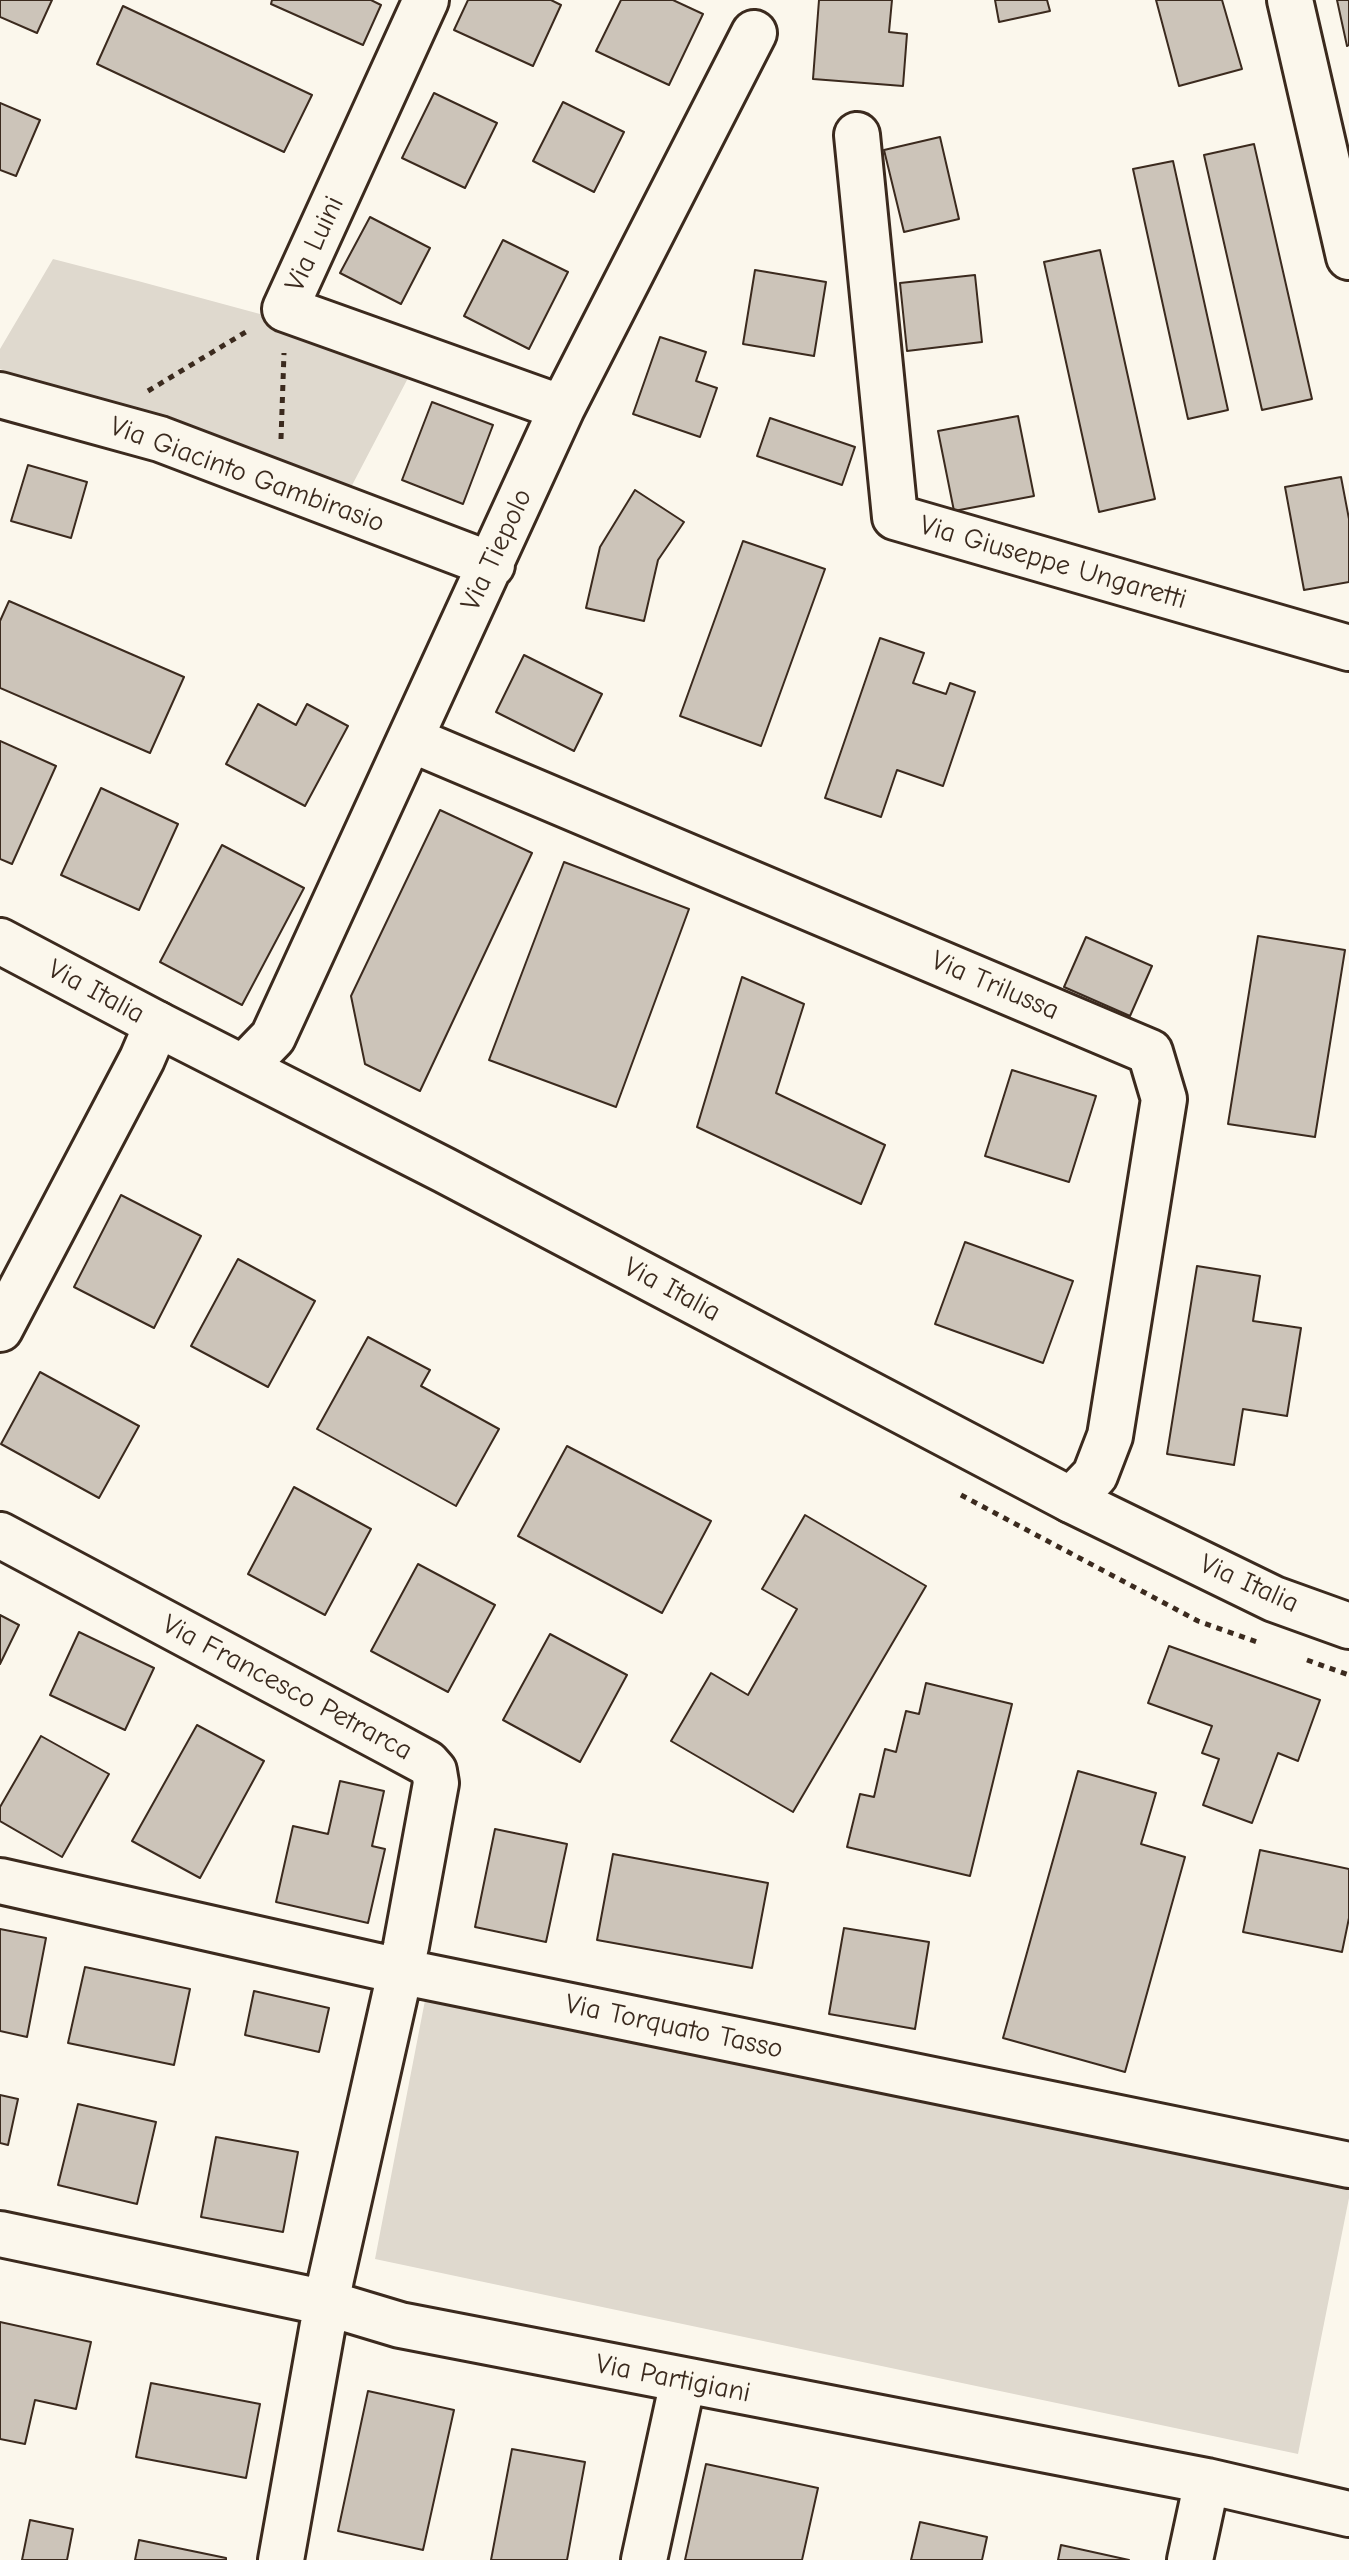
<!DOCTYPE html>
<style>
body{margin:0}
canvas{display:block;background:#fbf7ec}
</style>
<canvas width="1349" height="2560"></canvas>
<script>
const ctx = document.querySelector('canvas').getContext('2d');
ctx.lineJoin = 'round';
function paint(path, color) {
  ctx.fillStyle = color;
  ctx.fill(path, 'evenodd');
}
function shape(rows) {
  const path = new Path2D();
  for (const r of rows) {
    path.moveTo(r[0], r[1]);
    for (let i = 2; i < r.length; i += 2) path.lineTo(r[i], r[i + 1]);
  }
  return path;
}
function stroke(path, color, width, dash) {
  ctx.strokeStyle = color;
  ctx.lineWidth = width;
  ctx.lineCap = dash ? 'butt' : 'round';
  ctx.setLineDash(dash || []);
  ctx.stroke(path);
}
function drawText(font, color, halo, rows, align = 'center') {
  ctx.font = font + ' "Comic Neue",sans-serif';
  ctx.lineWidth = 6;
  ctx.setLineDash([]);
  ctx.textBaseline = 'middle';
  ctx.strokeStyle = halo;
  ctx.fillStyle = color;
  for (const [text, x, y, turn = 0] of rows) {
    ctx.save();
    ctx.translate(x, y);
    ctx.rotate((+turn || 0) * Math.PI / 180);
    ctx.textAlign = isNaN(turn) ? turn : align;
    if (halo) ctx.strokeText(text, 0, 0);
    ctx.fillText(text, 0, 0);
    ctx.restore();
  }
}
paint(shape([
 [53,259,138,281,419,357,348,493,0,369,0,349],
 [427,1990,1349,2179,1349,2198,1298,2454,375,2259]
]), '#dfd9ce');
const building = shape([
 [0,0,52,0,37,33,0,17,0,0],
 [272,0,371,0,381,5,363,45,271,4,272,0],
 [468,0,551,0,561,5,533,66,454,30,468,0],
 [621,0,673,0,703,14,669,85,596,51,621,0],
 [819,0,892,0,889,32,907,34,903,86,813,79,819,0],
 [995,0,1047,0,1050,11,999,22,995,0],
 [1156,0,1222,0,1242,69,1179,86,1156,0],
 [1337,0,1349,0,1349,45,1347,46,1337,0],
 [123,6,312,95,284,152,97,64,123,6],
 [434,93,497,123,465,188,402,158,434,93],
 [563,102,624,132,594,192,533,161,563,102],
 [0,103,40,120,16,176,0,170,0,103],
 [940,137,959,219,904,232,884,150,940,137],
 [1254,144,1312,399,1262,410,1204,155,1254,144],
 [1173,161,1228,410,1188,419,1133,169,1173,161],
 [370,217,430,248,401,304,340,273,370,217],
 [503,240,568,272,529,349,464,316,503,240],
 [1100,250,1155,499,1099,512,1044,262,1100,250],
 [755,270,826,282,814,356,743,344,755,270],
 [975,275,982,342,907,351,900,283,975,275],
 [660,337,706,352,696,381,717,388,700,437,633,414,660,337],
 [432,402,493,425,463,504,402,480,432,402],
 [1018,416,1034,496,954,511,938,431,1018,416],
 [770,418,855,447,842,485,757,456,770,418],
 [28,465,87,482,71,538,11,521,28,465],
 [1341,477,1349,519,1349,582,1304,590,1285,487,1341,477],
 [635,490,684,522,658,560,644,621,586,608,600,547,635,490],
 [743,541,825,569,761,746,680,716,743,541],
 [9,601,184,677,150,753,0,688,0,621,9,601],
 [880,638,924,653,913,683,946,694,950,683,975,692,943,786,897,770,881,817,825,798,880,638],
 [524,655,602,694,574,751,496,712,524,655],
 [258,704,296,725,307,704,348,726,305,806,226,764,258,704],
 [0,741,56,766,12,864,0,859,0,741],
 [101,788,178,824,139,910,61,875,101,788],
 [440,810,532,853,420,1091,365,1064,351,996,440,810],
 [222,845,304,888,242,1005,160,962,222,845],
 [564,862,689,909,616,1107,489,1060,564,862],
 [1258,936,1345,950,1315,1137,1228,1124,1258,936],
 [1086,937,1152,966,1130,1016,1064,987,1086,937],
 [742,977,804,1004,776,1093,885,1145,861,1204,697,1127,742,977],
 [1012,1070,1096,1096,1069,1182,985,1156,1012,1070],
 [121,1195,201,1236,154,1328,74,1287,121,1195],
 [965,1242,1073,1281,1043,1363,935,1324,965,1242],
 [238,1259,315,1301,268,1387,191,1346,238,1259],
 [1197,1266,1260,1276,1253,1321,1301,1328,1287,1416,1243,1409,1234,1465,1167,1454,1197,1266],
 [368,1337,430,1370,421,1386,499,1429,456,1506,317,1429,368,1337],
 [40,1372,139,1426,99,1498,1,1444,40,1372],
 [567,1446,711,1521,662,1613,518,1536,567,1446],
 [294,1487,371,1529,325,1615,248,1574,294,1487],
 [805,1515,926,1586,793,1812,671,1741,711,1673,748,1695,797,1609,762,1589,805,1515],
 [418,1564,495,1605,448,1692,371,1651,418,1564],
 [0,1615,19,1625,0,1664,0,1615],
 [79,1632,154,1668,125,1730,50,1695,79,1632],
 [550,1634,627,1675,580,1762,503,1720,550,1634],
 [1169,1646,1320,1700,1298,1761,1278,1753,1252,1823,1203,1805,1219,1759,1202,1753,1212,1726,1148,1703,1169,1646],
 [926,1683,1012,1704,970,1876,847,1847,860,1794,874,1797,885,1749,896,1752,906,1711,919,1714,926,1683],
 [197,1725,264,1761,200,1878,132,1841,197,1725],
 [41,1736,109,1774,62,1857,0,1821,0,1807,41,1736],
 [1078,1771,1156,1793,1141,1844,1185,1857,1125,2072,1003,2038,1078,1771],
 [340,1781,384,1791,372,1846,385,1849,368,1923,276,1902,293,1826,328,1834,340,1781],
 [495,1829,567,1844,546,1942,475,1927,495,1829],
 [1260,1850,1349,1869,1349,1918,1342,1952,1243,1932,1260,1850],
 [613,1854,768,1883,752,1968,597,1940,613,1854],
 [844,1928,929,1942,915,2029,829,2014,844,1928],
 [0,1929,46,1938,27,2037,0,2031,0,1929],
 [85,1967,190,1989,174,2065,68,2043,85,1967],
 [254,1991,329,2008,319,2052,245,2035,254,1991],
 [0,2095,18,2099,8,2145,0,2143,0,2095],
 [78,2104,156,2122,137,2204,58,2185,78,2104],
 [216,2137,298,2152,283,2232,201,2217,216,2137],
 [0,2322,91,2342,76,2409,35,2400,25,2444,0,2439,0,2322],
 [151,2383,260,2404,246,2478,136,2457,151,2383],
 [368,2391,454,2410,423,2550,338,2531,368,2391],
 [512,2449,585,2462,567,2560,491,2560,512,2449],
 [706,2464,818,2488,802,2560,685,2560,706,2464],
 [30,2520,73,2529,67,2560,22,2560,30,2520],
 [920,2522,987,2537,982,2560,911,2560,920,2522],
 [139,2540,226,2558,226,2560,135,2560,139,2540],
 [1061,2545,1129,2560,1058,2560,1061,2545]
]);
paint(building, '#ccc4b9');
stroke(building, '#3b2a1e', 2);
const street = shape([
 [426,0,285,309,562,408],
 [1290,0,1349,257],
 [857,135,895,517,1349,648],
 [0,395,160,439,492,565],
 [410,739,1150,1052,1164,1099,1110,1436,1095,1475,1071,1500],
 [244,1067,273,1037,562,408,754,33],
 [0,1329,142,1059,157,1024],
 [0,1535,390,1743,427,1763,434,1771,436,1783,406,1946,331,2279,281,2560],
 [0,1881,399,1971,1349,2165],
 [0,2234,327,2303,400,2325,1207,2481,1349,2514],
 [644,2560,683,2381],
 [1190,2560,1207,2481]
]);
const secondary = shape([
 [0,941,157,1024,444,1170,1071,1500,1274,1599,1349,1626]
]);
stroke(street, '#3b2a1e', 50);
stroke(secondary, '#3b2a1e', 50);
stroke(shape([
 [148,391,249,330],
 [281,439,284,353],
 [961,1495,1198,1621,1260,1643],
 [1307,1660,1349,1675]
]), '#3b2a1e', 5, [6, 6]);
stroke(street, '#fbf7ec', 44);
stroke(secondary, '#fbf7ec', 44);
drawText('28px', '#3b2a1e', '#fbf7ec', [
 ["Via Luini",315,244,-65],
 ["Via Giacinto Gambirasio",247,475,20],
 ["Via Tiepolo",497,550,-65],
 ["Via Giuseppe Ungaretti",1053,563,16],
 ["Via Trilussa",995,986,23],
 ["Via Italia",96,992,28],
 ["Via Italia",672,1290,28],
 ["Via Italia",1249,1584,24],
 ["Via Francesco Petrarca",287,1688,28],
 ["Via Torquato Tasso",674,2027,12],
 ["Via Partigiani",673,2379,11]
]);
</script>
